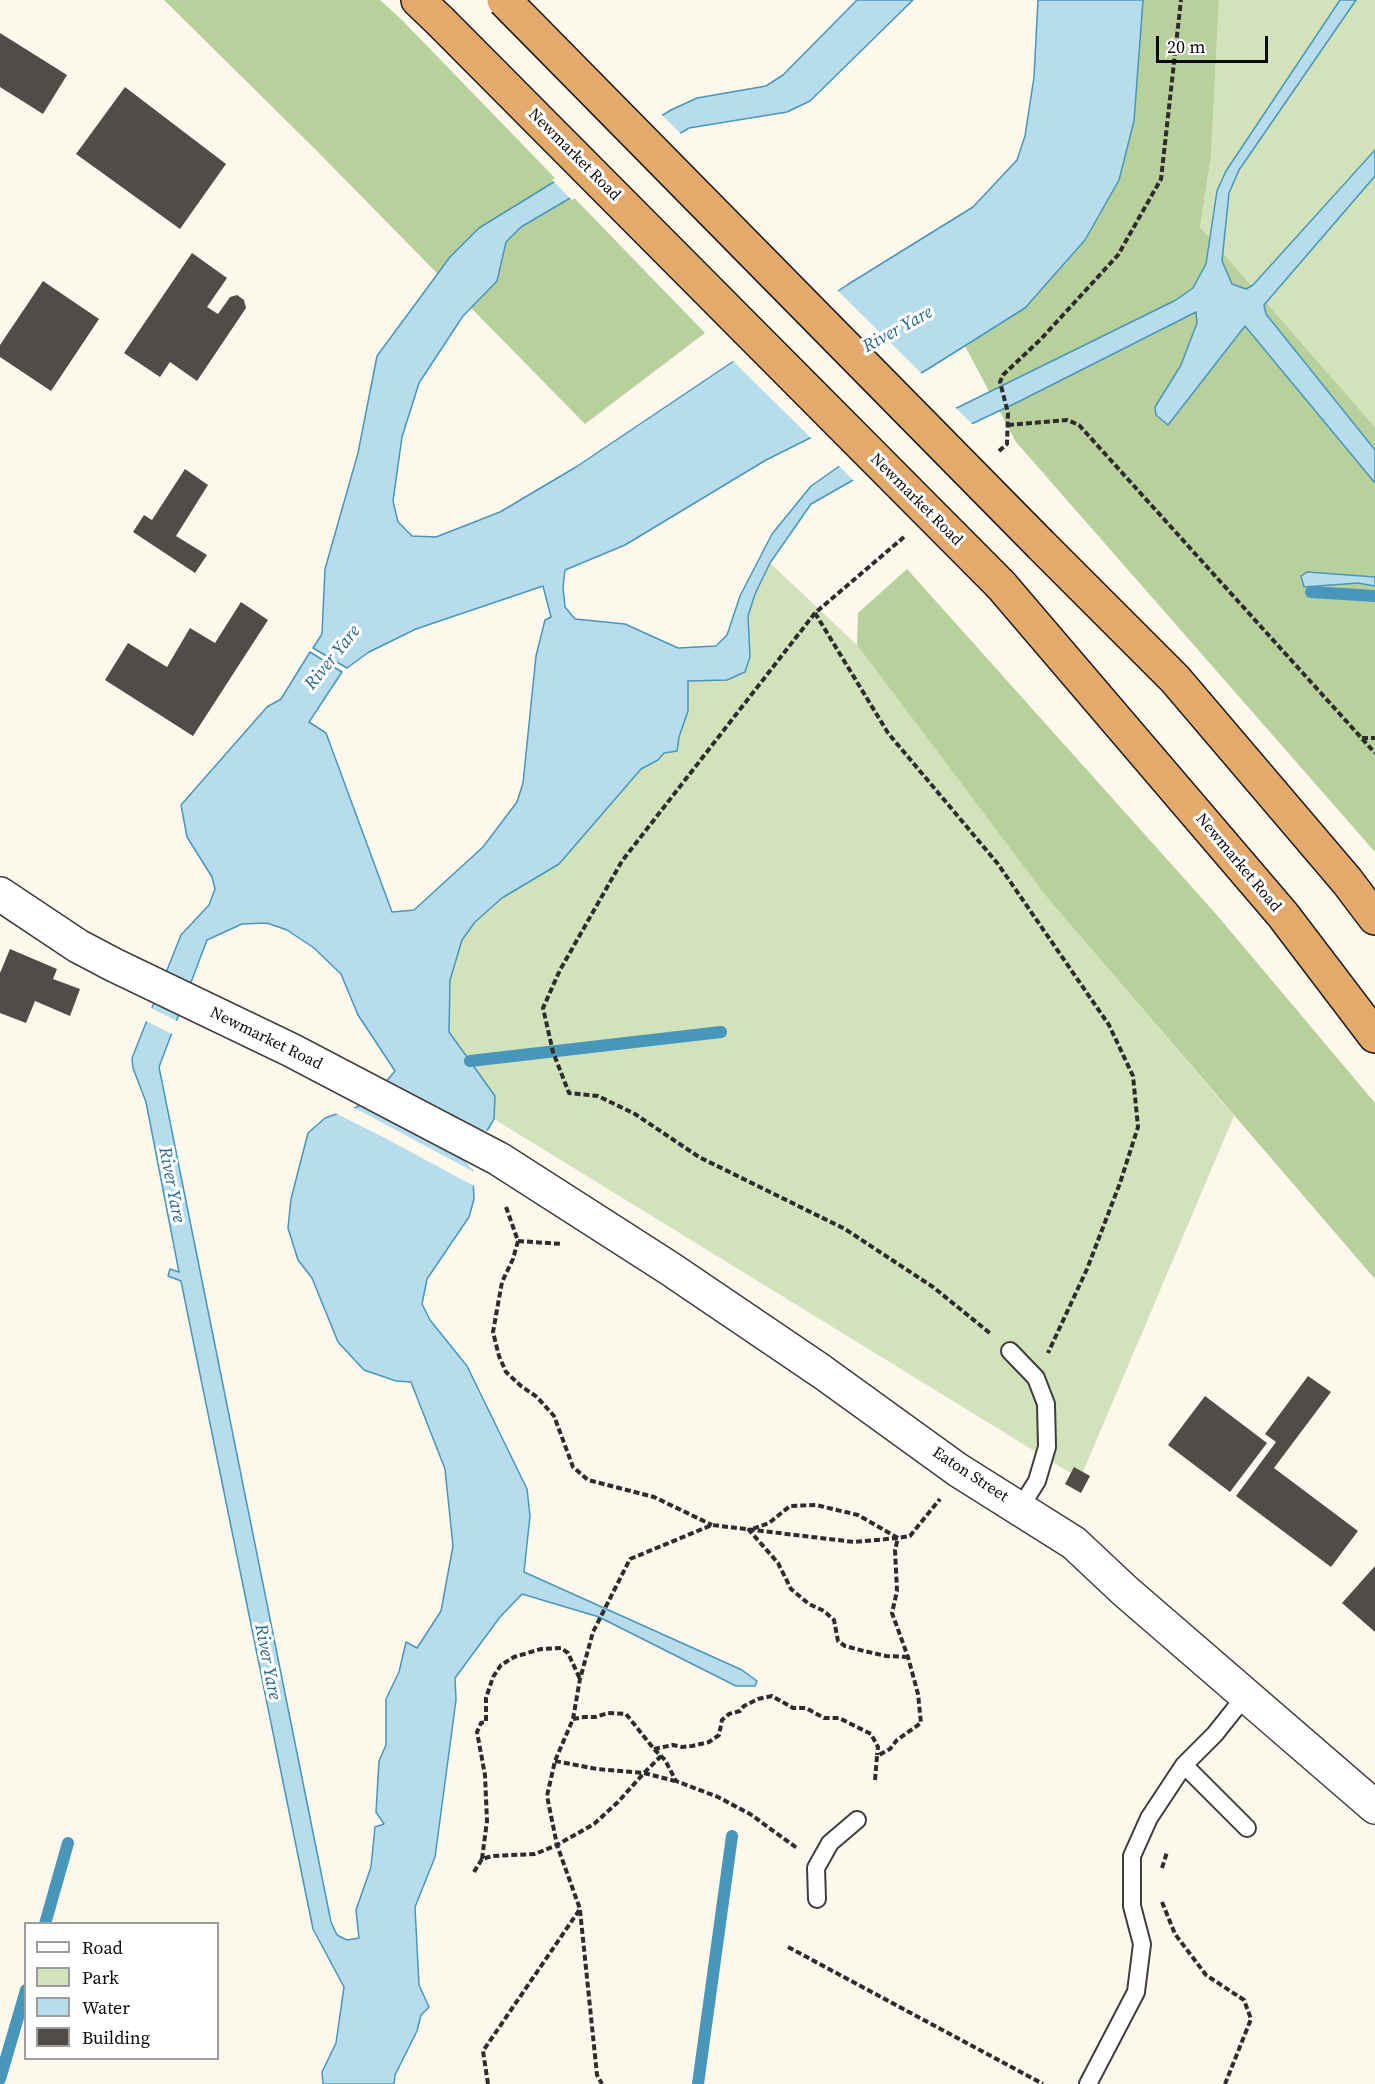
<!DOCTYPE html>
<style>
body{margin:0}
#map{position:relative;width:1375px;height:2084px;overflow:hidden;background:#fcf8ec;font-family:"Source Serif 4",serif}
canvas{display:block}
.legend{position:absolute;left:24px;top:1922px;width:195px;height:138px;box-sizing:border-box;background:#fff;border:2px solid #9d9d9d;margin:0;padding:8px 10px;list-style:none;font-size:18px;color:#0b0b0b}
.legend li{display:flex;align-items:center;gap:12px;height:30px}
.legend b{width:30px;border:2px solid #9d9d9d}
.scale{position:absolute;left:1156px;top:36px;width:112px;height:27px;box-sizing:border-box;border:3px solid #0b0b0b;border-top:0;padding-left:8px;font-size:18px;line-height:21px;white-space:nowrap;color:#0b0b0b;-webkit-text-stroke:4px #fff;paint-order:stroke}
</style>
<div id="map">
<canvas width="1375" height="2084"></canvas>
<ul class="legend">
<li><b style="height:8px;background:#fff"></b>Road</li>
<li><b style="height:16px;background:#d2e2ba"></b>Park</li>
<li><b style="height:16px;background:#b7dded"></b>Water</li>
<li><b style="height:16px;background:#524c49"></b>Building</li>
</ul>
<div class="scale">20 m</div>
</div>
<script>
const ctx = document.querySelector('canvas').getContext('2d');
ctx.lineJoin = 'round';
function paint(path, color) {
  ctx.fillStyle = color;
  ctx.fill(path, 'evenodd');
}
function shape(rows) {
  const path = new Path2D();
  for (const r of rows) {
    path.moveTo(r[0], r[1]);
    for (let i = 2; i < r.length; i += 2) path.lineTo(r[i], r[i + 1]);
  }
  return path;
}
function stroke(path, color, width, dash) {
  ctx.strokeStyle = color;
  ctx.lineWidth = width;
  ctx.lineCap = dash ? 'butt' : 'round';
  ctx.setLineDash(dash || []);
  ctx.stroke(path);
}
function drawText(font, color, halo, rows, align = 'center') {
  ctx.font = font + ' "Source Serif 4",serif';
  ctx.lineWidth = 6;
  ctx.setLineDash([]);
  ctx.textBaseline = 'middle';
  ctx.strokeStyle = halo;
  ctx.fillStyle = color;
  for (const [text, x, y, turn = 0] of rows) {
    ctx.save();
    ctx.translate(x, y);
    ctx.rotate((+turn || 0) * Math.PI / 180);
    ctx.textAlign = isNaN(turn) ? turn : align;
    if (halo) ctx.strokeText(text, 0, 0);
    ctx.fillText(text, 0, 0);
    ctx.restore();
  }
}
paint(shape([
 [1219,0,1375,0,1375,427,1200,227,1211,157],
 [770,563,857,645,1049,900,1234,1116,1080,1479,494,1119,495,1096,449,1032,450,980,462,940,475,922,502,898,559,864,641,769,658,760,664,753,677,751,679,737,688,711,688,681,727,680,750,657,748,616,755,594]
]), '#d2e2ba');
paint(shape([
 [164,0,380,0,401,19,705,333,585,424,317,151],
 [1143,0,1219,0,1211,157,1200,227,1375,427,1375,852,1016,442,965,346,1025,308,1085,240,1134,121],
 [907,569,1216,914,1375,1103,1375,1279,1049,900,857,645,858,613]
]), '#b8d09c');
const water = shape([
 [857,0,913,0,810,101,787,112,689,128,521,227,506,242,497,281,463,316,419,383,402,437,393,501,398,522,412,536,436,537,500,512,576,467,847,285,973,207,1017,160,1025,136,1034,77,1038,0,1143,0,1134,121,1119,180,1085,240,1025,308,928,369,814,436,766,460,625,545,565,570,563,587,565,607,575,619,625,624,678,648,716,646,727,635,740,596,772,534,811,486,841,465,1176,300,1193,288,1206,264,1217,191,1226,171,1340,0,1356,0,1239,170,1229,193,1222,261,1232,284,1246,289,1253,285,1375,150,1375,176,1264,305,1266,314,1375,450,1375,483,1245,326,1168,425,1156,415,1155,407,1181,365,1197,323,1196,312,1018,402,855,479,811,504,770,563,755,594,748,616,750,657,745,672,727,680,688,681,688,711,679,737,677,751,664,753,658,760,641,769,559,864,502,898,475,922,462,940,450,980,449,1032,495,1096,494,1119,472,1156,474,1199,469,1217,427,1279,422,1304,430,1320,467,1366,527,1489,530,1516,524,1572,742,1670,757,1681,755,1686,736,1686,599,1617,522,1594,500,1617,455,1678,456,1700,435,1857,415,1907,419,1985,429,2007,421,2015,417,2031,395,2075,394,2084,323,2084,322,2072,336,2043,344,1987,313,1929,181,1281,168,1276,170,1269,179,1272,146,1102,133,1068,132,1058,181,935,209,905,215,889,212,877,187,837,181,805,267,707,281,699,310,652,342,672,309,722,326,733,392,912,414,910,483,847,517,802,523,783,536,656,545,620,551,617,543,586,416,629,369,652,347,668,313,648,322,634,325,569,358,453,377,356,450,257,479,228,671,110,697,98,766,86,783,75,857,0],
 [267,923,287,930,314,948,341,974,358,1015,395,1071,368,1103,325,1118,308,1133,291,1199,288,1228,298,1260,312,1278,338,1342,364,1370,396,1381,411,1382,445,1469,453,1546,441,1611,417,1648,406,1642,399,1672,386,1699,386,1745,379,1761,376,1812,384,1824,375,1827,371,1867,356,1910,359,1938,347,1940,337,1935,331,1922,159,1067,207,940,242,924,267,923],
 [1307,572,1375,577,1375,586,1358,583,1304,587,1301,576,1307,572]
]);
paint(water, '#b7dded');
stroke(water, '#4896ba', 1.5);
paint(shape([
 [660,113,682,135,572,200,552,180],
 [836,289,923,375,813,440,731,359],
 [955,407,974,426,855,482,837,464],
 [149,1007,179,1022,174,1035,144,1020],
 [366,1101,473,1130,491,1131,475,1156,476,1187,383,1137,333,1112,351,1106,474,1172,462,1157,355,1104]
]), '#fcf8ec');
stroke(shape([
 [1311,592,1375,596],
 [470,1061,721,1032],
 [45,1924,68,1843],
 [0,2079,26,1990],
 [698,2084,732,1836]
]), '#4896ba', 12);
paint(shape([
 [0,33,67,75,43,114,0,87],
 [125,87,226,164,180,229,76,154],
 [192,253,227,278,207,307,218,314,230,297,237,295,244,300,246,308,197,381,170,362,160,377,124,353],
 [43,281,99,319,51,391,0,357,0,345],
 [185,469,208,485,176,536,207,555,195,573,133,532,144,515,152,520],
 [241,602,268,620,193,736,105,680,128,643,167,667,190,628,215,643],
 [10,949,57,969,53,979,80,989,70,1016,35,1001,26,1023,0,1013,0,973],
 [1308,1376,1331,1392,1274,1468,1358,1531,1331,1567,1236,1496,1276,1442,1265,1434],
 [1205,1396,1267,1443,1230,1492,1168,1445],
 [1074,1467,1090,1476,1081,1493,1065,1484],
 [1375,1566,1375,1632,1342,1603]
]), '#524c49');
const service = shape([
 [1010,1351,1036,1378,1046,1404,1047,1447,1037,1481,1020,1508],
 [1184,1765,1247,1828],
 [817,1899,816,1868,830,1843,857,1820],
 [1088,2084,1136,1992,1142,1944,1132,1906,1132,1856,1149,1818,1184,1765,1215,1734,1246,1695]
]);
const tertiary = shape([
 [0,894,78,946,114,965,291,1050,499,1159,669,1268,821,1371,958,1470,1074,1543,1124,1590,1375,1807]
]);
const trunk = shape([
 [418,0,440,21],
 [1041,545,1175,679,1347,881,1375,918],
 [1001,585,1283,915,1375,1036]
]);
stroke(service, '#3e3e3e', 20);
stroke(tertiary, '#3e3e3e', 36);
stroke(trunk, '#1c1c1c', 36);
stroke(shape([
 [1008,425,1067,420,1079,425,1375,753],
 [999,451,1007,444,1008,413,1000,382,1003,375,1041,339,1118,255,1161,179,1181,0],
 [904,537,815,613,622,861,560,970,543,1008,553,1052,569,1093,598,1096,635,1114,699,1157,845,1229,933,1287,991,1334],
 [815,613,888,733,998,864,1109,1025,1133,1076,1138,1127,1120,1183,1087,1269,1048,1353],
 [1362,738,1375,738],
 [506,1207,518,1241,513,1259,502,1282,493,1332,499,1356,506,1372,521,1386,537,1397,554,1416,573,1467,588,1480,654,1497,712,1525],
 [518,1241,562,1244],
 [573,1719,584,1717,595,1717,608,1713,626,1714,654,1749,665,1760,676,1781,718,1797,750,1814,797,1848],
 [654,1749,673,1745,682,1747,692,1746,709,1742,719,1735,722,1720,729,1714,740,1711,744,1706,758,1699,772,1696,793,1708,806,1708,824,1718,839,1718,871,1734,878,1747,877,1755],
 [555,1761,597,1769,644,1773,675,1781],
 [875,1780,877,1756,890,1749,897,1740,921,1723,918,1694,908,1657,892,1613,897,1591,895,1550,898,1538,858,1515,816,1505,790,1506,769,1523,749,1530,778,1563,791,1589,809,1604,824,1611,834,1620,838,1641,845,1646,864,1651,886,1656,908,1657],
 [482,1859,487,1821,485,1775,477,1732,481,1723,486,1722,486,1698,493,1677,501,1665,514,1657,541,1649,561,1648,568,1653,580,1679],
 [1162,1868,1167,1852],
 [474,1872,482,1859,492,1856,535,1854,557,1845,594,1824,618,1802,644,1773,661,1756],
 [1162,1902,1175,1934,1206,1975,1244,2000,1251,2019,1225,2084],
 [580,1910,597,2075,602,2084],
 [788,1947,1043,2084],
 [488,2084,483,2051,580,1909,557,1845,547,1796,555,1761,573,1719,580,1679,593,1632,630,1559,712,1525,854,1542,898,1538,910,1536,940,1499]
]), '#2d2d2d', 4, [6, 3]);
stroke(service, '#fff', 16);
stroke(tertiary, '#fff', 33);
stroke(trunk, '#e3aa6c', 33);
const trunkBridge = shape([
 [504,0,1041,545],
 [440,21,1001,585]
]);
stroke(trunkBridge, '#1c1c1c', 36, []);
stroke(trunkBridge, '#e3aa6c', 33);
drawText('16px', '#0b0b0b', '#fff', [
 ["Newmarket Road",574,155,45],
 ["Newmarket Road",916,500,45],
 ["Newmarket Road",1238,863,50],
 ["Newmarket Road",266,1039,26],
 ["Eaton Street",970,1475,33]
]);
drawText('italic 18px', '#26678b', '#fff', [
 ["River Yare",898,330,-29],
 ["River Yare",333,658,-51],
 ["River Yare",171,1185,79],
 ["River Yare",267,1662,79]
]);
</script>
